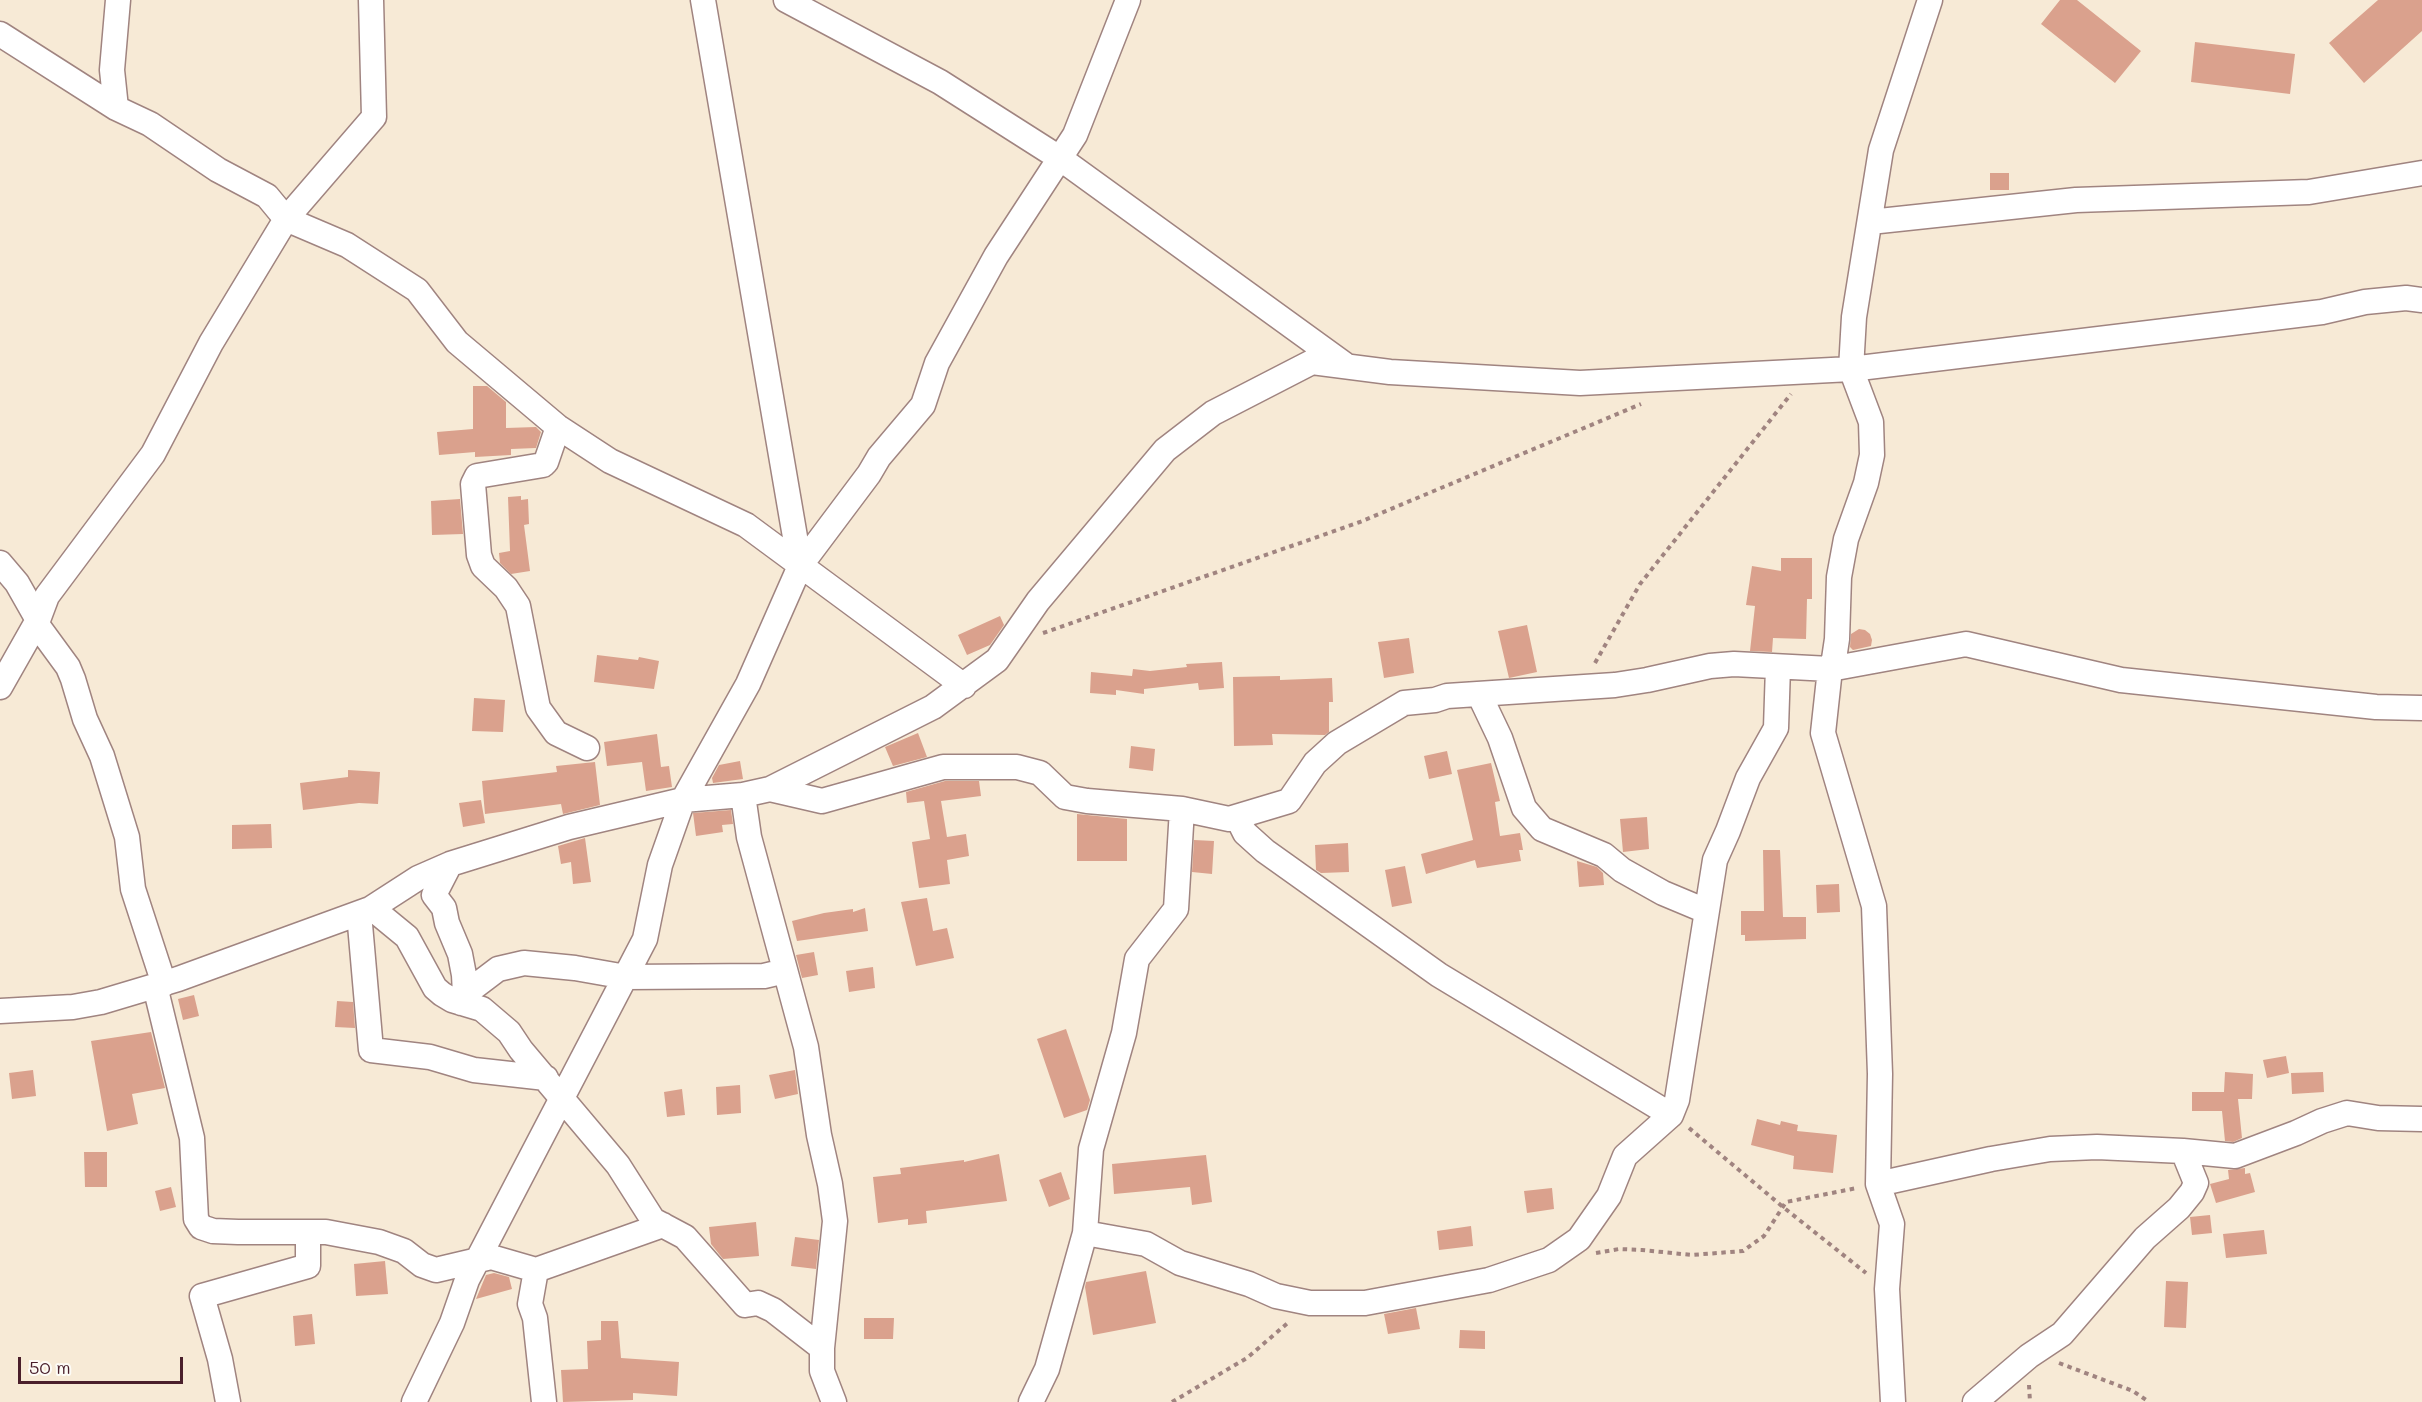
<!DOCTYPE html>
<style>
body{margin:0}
#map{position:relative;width:2422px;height:1402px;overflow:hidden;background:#f7ead6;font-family:Mali,sans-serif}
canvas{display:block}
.scale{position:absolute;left:18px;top:1357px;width:165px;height:27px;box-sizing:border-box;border:3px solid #4a1f2b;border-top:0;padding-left:8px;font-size:18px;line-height:21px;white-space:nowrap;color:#4a1f2b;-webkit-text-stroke:4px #fdfcf7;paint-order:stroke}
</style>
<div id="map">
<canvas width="2422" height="1402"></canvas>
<div class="scale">50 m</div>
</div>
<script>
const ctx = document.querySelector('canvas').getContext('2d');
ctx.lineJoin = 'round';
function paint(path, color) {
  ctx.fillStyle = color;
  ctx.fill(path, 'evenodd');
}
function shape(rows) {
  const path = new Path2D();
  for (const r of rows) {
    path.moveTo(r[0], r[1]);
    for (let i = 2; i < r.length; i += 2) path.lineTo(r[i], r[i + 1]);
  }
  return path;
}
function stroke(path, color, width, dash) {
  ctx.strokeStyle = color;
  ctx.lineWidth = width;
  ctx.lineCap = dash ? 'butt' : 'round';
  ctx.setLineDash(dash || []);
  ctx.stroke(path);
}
paint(shape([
 [2060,0,2077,0,2141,51,2115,83,2041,24],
 [2378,0,2422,0,2422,31,2364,83,2329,43],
 [2195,42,2295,54,2290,94,2191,82],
 [1990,173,2009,173,2009,190,1990,190],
 [473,386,487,386,506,402,506,428,536,427,541,432,536,448,511,449,511,455,475,457,475,452,439,455,437,432,473,429],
 [521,496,521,500,528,499,529,524,524,525,530,571,511,574,500,563,499,553,510,551,508,497],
 [460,499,463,534,432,535,431,501],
 [1781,558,1812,558,1812,599,1807,599,1806,639,1773,638,1772,652,1750,651,1755,606,1746,605,1752,566,1781,571],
 [1000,616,1004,625,990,645,967,655,958,635],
 [1527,625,1537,672,1509,678,1498,631],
 [1859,629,1865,630,1870,634,1872,640,1871,646,1853,650,1850,647,1851,634],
 [1409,638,1414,673,1384,678,1378,642],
 [597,655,638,660,639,657,659,661,654,689,594,682],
 [1222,662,1224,688,1199,690,1198,683,1144,689,1144,694,1116,690,1116,695,1090,693,1091,672,1132,676,1133,669,1150,671,1187,667,1186,664],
 [1280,676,1280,680,1332,678,1333,702,1329,702,1329,732,1325,735,1272,734,1273,745,1234,746,1233,677],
 [474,698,505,700,503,732,472,731],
 [918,733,927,757,893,766,885,747],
 [657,734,661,767,669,766,672,787,646,791,642,762,607,766,604,742],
 [1131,746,1155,749,1153,771,1129,768],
 [1447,751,1452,774,1429,779,1424,756],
 [740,761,743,779,713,783,712,778,719,765],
 [595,762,600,805,563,814,561,804,485,814,482,781,557,772,556,766],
 [1491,763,1500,801,1495,802,1500,836,1520,833,1523,850,1519,850,1521,861,1477,868,1475,860,1426,874,1421,854,1473,840,1457,770],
 [348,770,380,772,378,804,359,803,303,810,300,783,348,777],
 [945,781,979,781,981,796,941,801,947,837,966,834,969,856,947,860,950,884,919,888,912,842,930,839,924,801,907,803,906,792],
 [481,800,485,823,463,827,459,803],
 [731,810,733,824,722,825,723,832,696,836,693,813],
 [1077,814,1127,819,1127,861,1077,861],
 [1647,817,1649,849,1623,852,1620,819],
 [271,824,272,848,232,849,232,825],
 [585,838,591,882,573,884,571,862,561,864,558,846],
 [1194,840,1214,841,1212,874,1192,872],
 [1348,843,1349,872,1321,873,1316,870,1315,845],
 [1763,850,1780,850,1783,917,1806,917,1806,939,1745,941,1745,935,1741,935,1741,911,1764,911],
 [1577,861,1597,867,1603,873,1604,885,1579,887],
 [1405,866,1412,903,1392,907,1385,870],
 [1839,884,1840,912,1817,913,1816,885],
 [927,898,933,931,947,928,954,958,916,966,901,902],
 [865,908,868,931,797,941,792,921,824,913,853,909,853,912],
 [814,952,818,975,802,978,796,955],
 [873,967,875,988,849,992,846,971],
 [194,995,199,1016,183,1020,178,999],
 [337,1001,353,1002,355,1028,335,1027],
 [1066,1029,1090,1100,1087,1110,1064,1118,1037,1039],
 [151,1032,165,1088,132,1094,138,1124,107,1131,91,1041],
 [2286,1056,2289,1073,2267,1078,2263,1060],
 [33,1070,36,1096,12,1099,9,1073],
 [795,1070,798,1094,775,1099,769,1075],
 [2225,1072,2253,1074,2252,1099,2238,1099,2242,1138,2233,1142,2225,1141,2222,1111,2192,1111,2192,1092,2224,1092],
 [2323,1072,2324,1092,2292,1094,2291,1073],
 [740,1085,741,1113,717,1115,716,1087],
 [682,1089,685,1115,667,1117,664,1092],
 [1757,1119,1780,1125,1781,1121,1798,1125,1797,1131,1837,1135,1833,1173,1793,1169,1794,1156,1751,1145],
 [84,1152,107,1152,107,1187,85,1187],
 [999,1154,1007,1201,926,1211,927,1223,908,1225,908,1219,878,1223,873,1177,901,1174,900,1168,964,1160,964,1162],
 [1206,1155,1212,1202,1192,1205,1190,1187,1114,1194,1112,1164],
 [2245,1168,2245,1174,2250,1173,2255,1192,2216,1203,2210,1184,2229,1179,2228,1170],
 [1061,1172,1070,1199,1049,1207,1039,1180],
 [171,1187,176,1207,160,1211,155,1191],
 [1552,1188,1554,1209,1527,1213,1524,1191],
 [2210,1215,2212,1233,2192,1235,2190,1217],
 [756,1222,759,1256,723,1259,711,1244,709,1227],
 [1471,1226,1473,1246,1439,1250,1437,1231],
 [2264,1230,2267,1254,2226,1258,2223,1234],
 [795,1237,819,1240,816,1269,791,1266],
 [385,1261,388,1294,356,1296,354,1264],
 [1146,1271,1156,1323,1093,1335,1085,1287,1086,1282],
 [494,1273,509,1277,512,1289,476,1299,486,1275],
 [2166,1281,2188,1282,2186,1328,2164,1327],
 [1416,1308,1420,1329,1388,1334,1384,1314],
 [312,1314,315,1344,295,1346,293,1316],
 [864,1318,894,1318,893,1339,864,1339],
 [601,1321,618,1321,621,1358,679,1362,677,1396,633,1393,633,1400,563,1402,561,1370,588,1369,587,1341,601,1340],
 [1460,1330,1485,1331,1485,1349,1459,1348]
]), '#daa18d');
const street = shape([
 [703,0,800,566],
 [786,0,940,82,1061,159,1344,364],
 [0,34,116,108,150,124,218,170,267,196,286,219,347,245,417,290,457,342,558,427,610,461,746,525,964,686],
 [116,108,112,70,118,0],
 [1870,222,2076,200,2309,192,2422,173],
 [558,427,546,462,543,465,477,476,473,484,479,555,483,566,506,588,518,606,538,708,556,733,587,748],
 [0,563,17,583,38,620,38,626,68,667,73,679,85,719,102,756,127,837,133,889,164,984],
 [0,687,38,620,47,596,153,454,211,343,286,219,374,117,371,0],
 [1479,694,1500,738,1524,808,1542,829,1604,855,1622,870,1663,893,1706,911],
 [770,789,822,801,943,767,1017,767,1040,773,1065,797,1087,801,1182,809,1229,819,1289,801,1315,763,1337,743,1404,703,1435,700,1447,696,1615,685,1647,680,1710,666,1734,664,1830,669,1966,644,2121,680,2376,707,2422,708],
 [743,795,749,837,806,1047,819,1135,830,1184,835,1221,822,1348,822,1371,834,1402],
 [1237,817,1245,833,1265,851,1439,975,1671,1115],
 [450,864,434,895,444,908,447,923,460,954,464,975,465,994],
 [370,909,379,914,407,937,435,988,442,994,452,1000,482,1009,509,1032,521,1050,618,1165,653,1220,685,1237,745,1305,758,1303,773,1310,822,1348],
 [359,913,371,1050,430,1057,474,1070,546,1078],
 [155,986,192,1138,196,1219,201,1227,213,1231,238,1232,326,1232,379,1242,404,1251,422,1265,436,1270,491,1257,536,1270,530,1304,535,1318,544,1402],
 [461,1003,465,994,498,969,524,963,575,968,626,977,764,976,785,971],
 [0,1011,73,1007,101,1002,178,979,370,909,418,878,450,864,569,827,683,800,743,795,770,789,933,707,997,660,1038,601,1165,450,1213,413,1312,362,1390,372,1580,383,1851,369,2322,312,2365,302,2406,298,2422,300],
 [1878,1184,1991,1159,2050,1149,2097,1147,2183,1151,2235,1156,2296,1133,2322,1121,2347,1113,2378,1118,2422,1119],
 [1085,1233,1146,1244,1180,1263,1249,1284,1276,1296,1310,1303,1365,1303,1489,1280,1549,1260,1579,1239,1609,1196,1625,1156,1671,1115,1677,1100,1715,860,1728,831,1748,778,1776,728,1778,667],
 [536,1270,663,1225],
 [228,1402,220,1359,202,1296,308,1266,308,1232],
 [414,1402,452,1323,467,1280,645,939,660,865,683,800,748,684,800,566,869,474,879,457,923,405,937,363,996,256,1075,135,1128,0],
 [1031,1402,1047,1369,1085,1233,1091,1149,1124,1033,1137,959,1176,909,1182,809],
 [1893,1402,1887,1289,1892,1224,1878,1184,1880,1074,1874,906,1823,733,1830,669,1834,659,1837,639,1839,577,1846,539,1866,483,1872,455,1871,422,1851,369,1854,317,1881,150,1930,0],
 [1975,1402,2029,1356,2062,1334,2145,1238,2179,1208,2192,1192,2196,1183,2183,1151]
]);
stroke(street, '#a08480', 27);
stroke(shape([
 [1043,633,1360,522,1641,404],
 [1595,663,1640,584,1791,394],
 [1689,1128,1783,1207,1866,1273],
 [1596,1253,1619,1249,1642,1250,1692,1255,1743,1251,1764,1236,1786,1202,1857,1188],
 [2059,1363,2133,1391,2149,1402],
 [2029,1385,2030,1402],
 [1172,1402,1247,1358,1290,1321]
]), '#a08480', 4, [4.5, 4.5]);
stroke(street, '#fff', 24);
</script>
